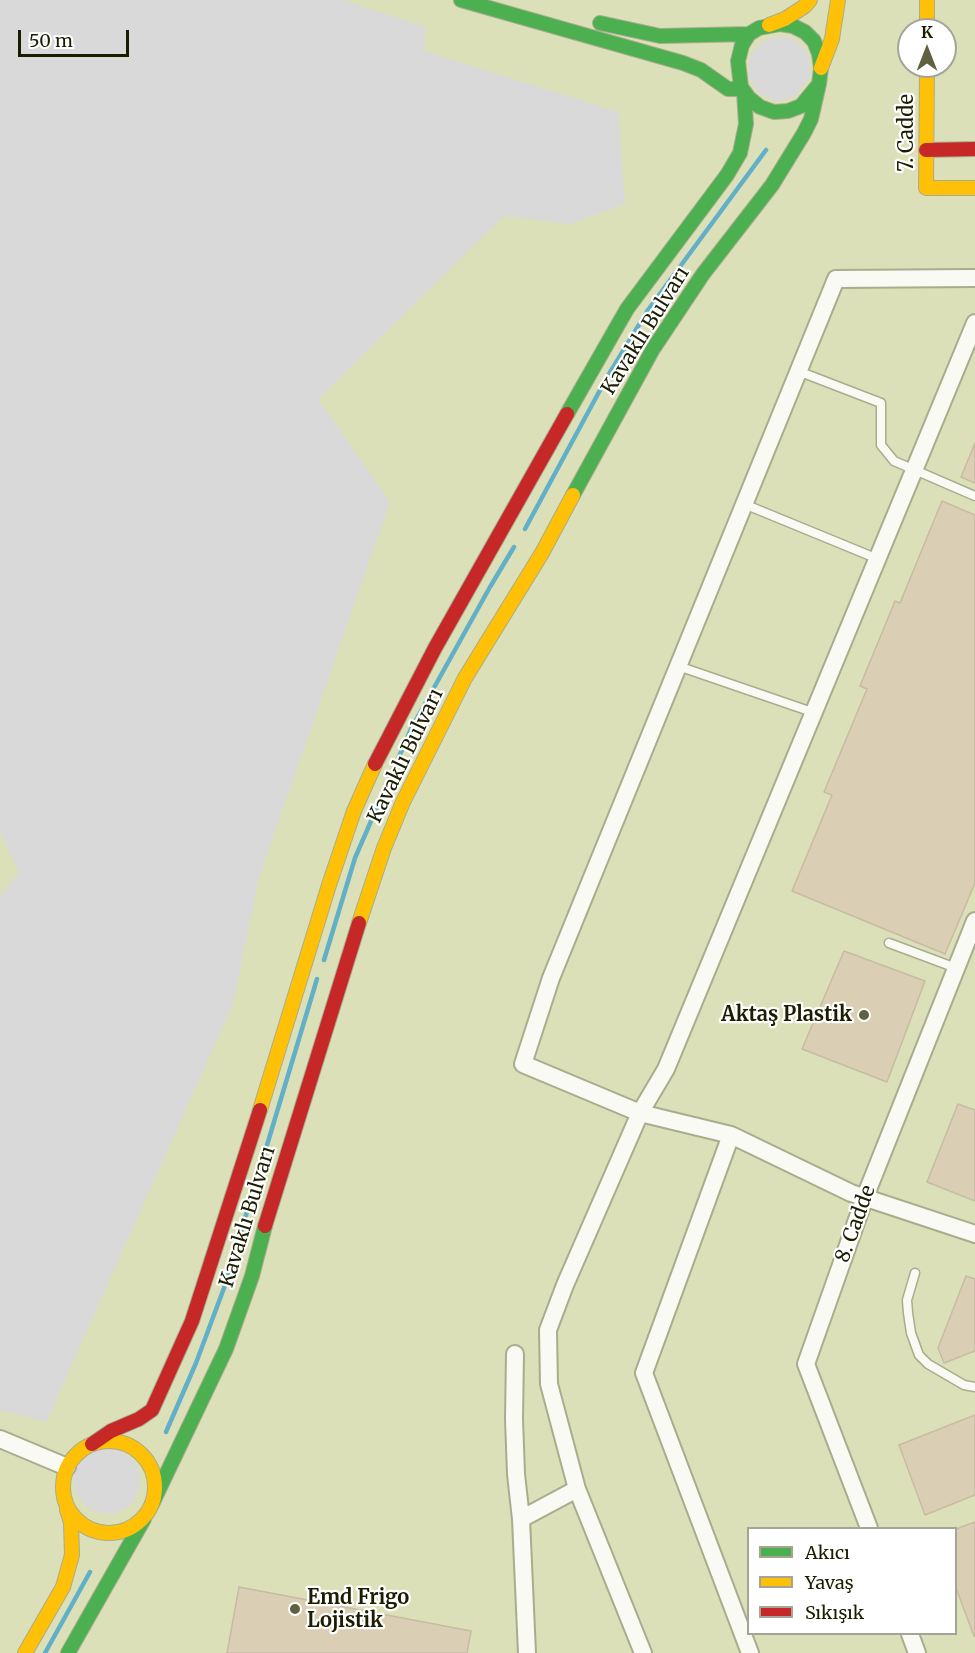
<!DOCTYPE html>
<meta charset="utf-8">
<style>
body{margin:0}
#map{position:relative;width:975px;height:1653px;overflow:hidden;background:#dce0b8;font-family:Merriweather,serif}
canvas{display:block}
.legend{position:absolute;left:747px;top:1527px;width:210px;height:108px;box-sizing:border-box;background:#fff;border:2px solid #a4a599;margin:0;padding:8px 10px;list-style:none;font-size:18px;color:#1b1d01}
.legend li{display:flex;align-items:center;gap:12px;height:30px}
.legend b{width:30px;border:2px solid #a4a599}
.north{position:absolute;left:897px;top:18px;width:60px;height:60px;box-sizing:border-box;background:#fff;border:2px solid #a4a599;border-radius:50%;rotate:0deg;font-size:16px;font-weight:700;line-height:24px;text-align:center;color:#1b1d01}
.north::after{content:'';display:block;margin:auto;width:21px;height:27px;background:#5f6141;clip-path:polygon(50% 0,100% 100%,50% 72%,0 100%)}
.scale{position:absolute;left:18px;top:30px;width:111px;height:27px;box-sizing:border-box;border:3px solid #1b1d01;border-top:0;padding-left:8px;font-size:18px;line-height:21px;white-space:nowrap;color:#1b1d01;-webkit-text-stroke:4px #fff;paint-order:stroke}
</style>
<div id="map">
<canvas width="975" height="1653"></canvas>
<ul class="legend">
<li><b style="height:8px;background:#4caf50"></b>Akıcı</li>
<li><b style="height:8px;background:#ffc107"></b>Yavaş</li>
<li><b style="height:8px;background:#c62828"></b>Sıkışık</li>
</ul>
<div class="north">K</div>
<div class="scale">50 m</div>
</div>
<script>
const ctx = document.querySelector('canvas').getContext('2d');
ctx.lineJoin = 'round';
function paint(path, color) {
  ctx.fillStyle = color;
  ctx.fill(path, 'evenodd');
}
function shape(rows) {
  const path = new Path2D();
  for (const r of rows) {
    if (r.length === 3) {
      path.moveTo(r[0] + r[2], r[1]);
      path.arc(r[0], r[1], r[2], 0, 2 * Math.PI);
      continue;
    }
    path.moveTo(r[0], r[1]);
    for (let i = 2; i < r.length; i += 2) path.lineTo(r[i], r[i + 1]);
  }
  return path;
}
function stroke(path, color, width, dash) {
  ctx.strokeStyle = color;
  ctx.lineWidth = width;
  ctx.lineCap = dash ? 'butt' : 'round';
  ctx.setLineDash(dash || []);
  ctx.stroke(path);
}
function drawText(font, color, halo, rows, align = 'center') {
  ctx.font = font + ' Merriweather,serif';
  ctx.lineWidth = 4.5;
  ctx.setLineDash([]);
  ctx.textBaseline = 'middle';
  ctx.strokeStyle = halo;
  ctx.fillStyle = color;
  for (const [text, x, y, turn = 0] of rows) {
    ctx.save();
    ctx.translate(x, y);
    ctx.rotate((+turn || 0) * Math.PI / 180);
    ctx.textAlign = isNaN(turn) ? turn : align;
    if (halo) ctx.strokeText(text, 0, 0);
    ctx.fillText(text, 0, 0);
    ctx.restore();
  }
}
paint(shape([
 [0,0,342,0,426,27,424,51,618,112,625,204,570,224,504,216,318,399,390,502,259,877,233,1004,46,1422,0,1410,0,897,19,872,0,832],
 [774,37,784,37,794,40,802,46,808,54,812,74,795,97,776,101,758,93,748,76,750,56,756,47,764,41],
 [107,1481,33]
]), '#dad9d9');
stroke(shape([
 [525,529,606,379,648,310,766,150],
 [324,960,355,858,411,729,490,587,514,547],
 [166,1432,196,1363,224,1288,317,979],
 [45,1653,90,1572]
]), '#61b0c7', 4.5);
const building = shape([
 [975,443,975,483,961,477,975,443],
 [942,501,975,515,975,883,945,954,792,891,832,795,824,792,867,689,860,686,895,601,900,603,942,501],
 [844,951,925,981,887,1082,802,1049,844,951],
 [958,1104,975,1110,975,1201,927,1182,958,1104],
 [966,1276,975,1279,975,1351,944,1363,938,1348,966,1276],
 [975,1415,975,1495,925,1515,899,1445,975,1415],
 [975,1522,975,1636,974,1636,956,1588,956,1529,975,1522],
 [239,1587,471,1631,467,1653,227,1653,239,1587]
]);
paint(building, '#dacfb5');
stroke(building, '#c6bca2', 1.5);
const lane = shape([
 [798,371,881,403,881,445,894,461,975,496],
 [744,504,878,559],
 [678,666,815,713],
 [889,943,956,968],
 [915,1273,907,1300,908,1313,911,1333,919,1355,928,1364,964,1385,975,1387]
]);
const street = shape([
 [975,323,666,1069,640,1113,731,1135,851,1193,975,1234],
 [731,1135,644,1373,750,1653],
 [515,1354,514,1419,516,1474,521,1519,527,1653],
 [0,1439,67,1467],
 [521,1519,577,1489],
 [869,1528,806,1364,865,1197,975,921],
 [910,1634,917,1653],
 [643,1653,577,1489,549,1384,548,1330,565,1285,640,1113,523,1064,551,978,836,279,975,278]
]);
const fast = shape([
 [461,0,683,63,701,70,728,89,742,89],
 [600,23,660,36,749,34],
 [780,24,793,26,805,32,814,41,819,54,821,68,819,84,801,106,788,111,774,112,760,107,749,98,741,87,738,61,742,45,749,34,759,28,780,24],
 [567,414,627,309,727,175,740,153,746,124,744,92],
 [573,495,653,349,703,274,772,185,804,133,811,119,819,84],
 [152,1504,226,1349,252,1276,265,1226],
 [68,1653,144,1519]
]);
const slow = shape([
 [927,0,927,30],
 [769,25,785,19,805,6,810,0],
 [927,66,926,188,975,188],
 [821,68,832,39,838,0],
 [359,923,384,848,403,802,465,678,542,553,573,495],
 [260,1110,329,885,354,811,375,764],
 [109,1487,46],
 [25,1653,63,1587,72,1555,71,1522,67,1510]
]);
const jam = shape([
 [926,150,975,149],
 [375,764,435,648,567,414],
 [265,1226,359,923],
 [92,1444,111,1431,139,1419,152,1410,192,1321,260,1110]
]);
stroke(lane, '#a9ac8d', 11);
stroke(street, '#a9ac8d', 20);
stroke(fast, '#a9ac8d', 16);
stroke(slow, '#a9ac8d', 16);
stroke(jam, '#a9ac8d', 16);
stroke(lane, '#fafaf4', 8);
stroke(street, '#fafaf4', 16);
stroke(fast, '#4caf50', 14);
stroke(slow, '#ffc107', 14);
stroke(jam, '#c62828', 14);
for (const [x, y, r, color] of [
 [864,1015,6,"#5f6141"],
 [295,1609,6,"#5f6141"]
]) {
  const dot = new Path2D();
  dot.arc(x, y, r, 0, 2 * Math.PI);
  ctx.fillStyle = color;
  ctx.fill(dot);
  stroke(dot, '#fff', 2);
}
drawText('20px', '#1b1d01', '#fff', [
 ["7. Cadde",907,133,-90],
 ["Kavaklı Bulvarı",646,331,-58],
 ["Kavaklı Bulvarı",406,756,-64],
 ["Kavaklı Bulvarı",248,1217,-73],
 ["8. Cadde",856,1224,-70]
]);
drawText('bold 20px', '#1b1d01', '#fff', [
 ["Aktaş Plastik",852,1015],
 ["Emd Frigo",307,1598,"left"],
 ["Lojistik",307,1621,"left"]
], 'right');
</script>
